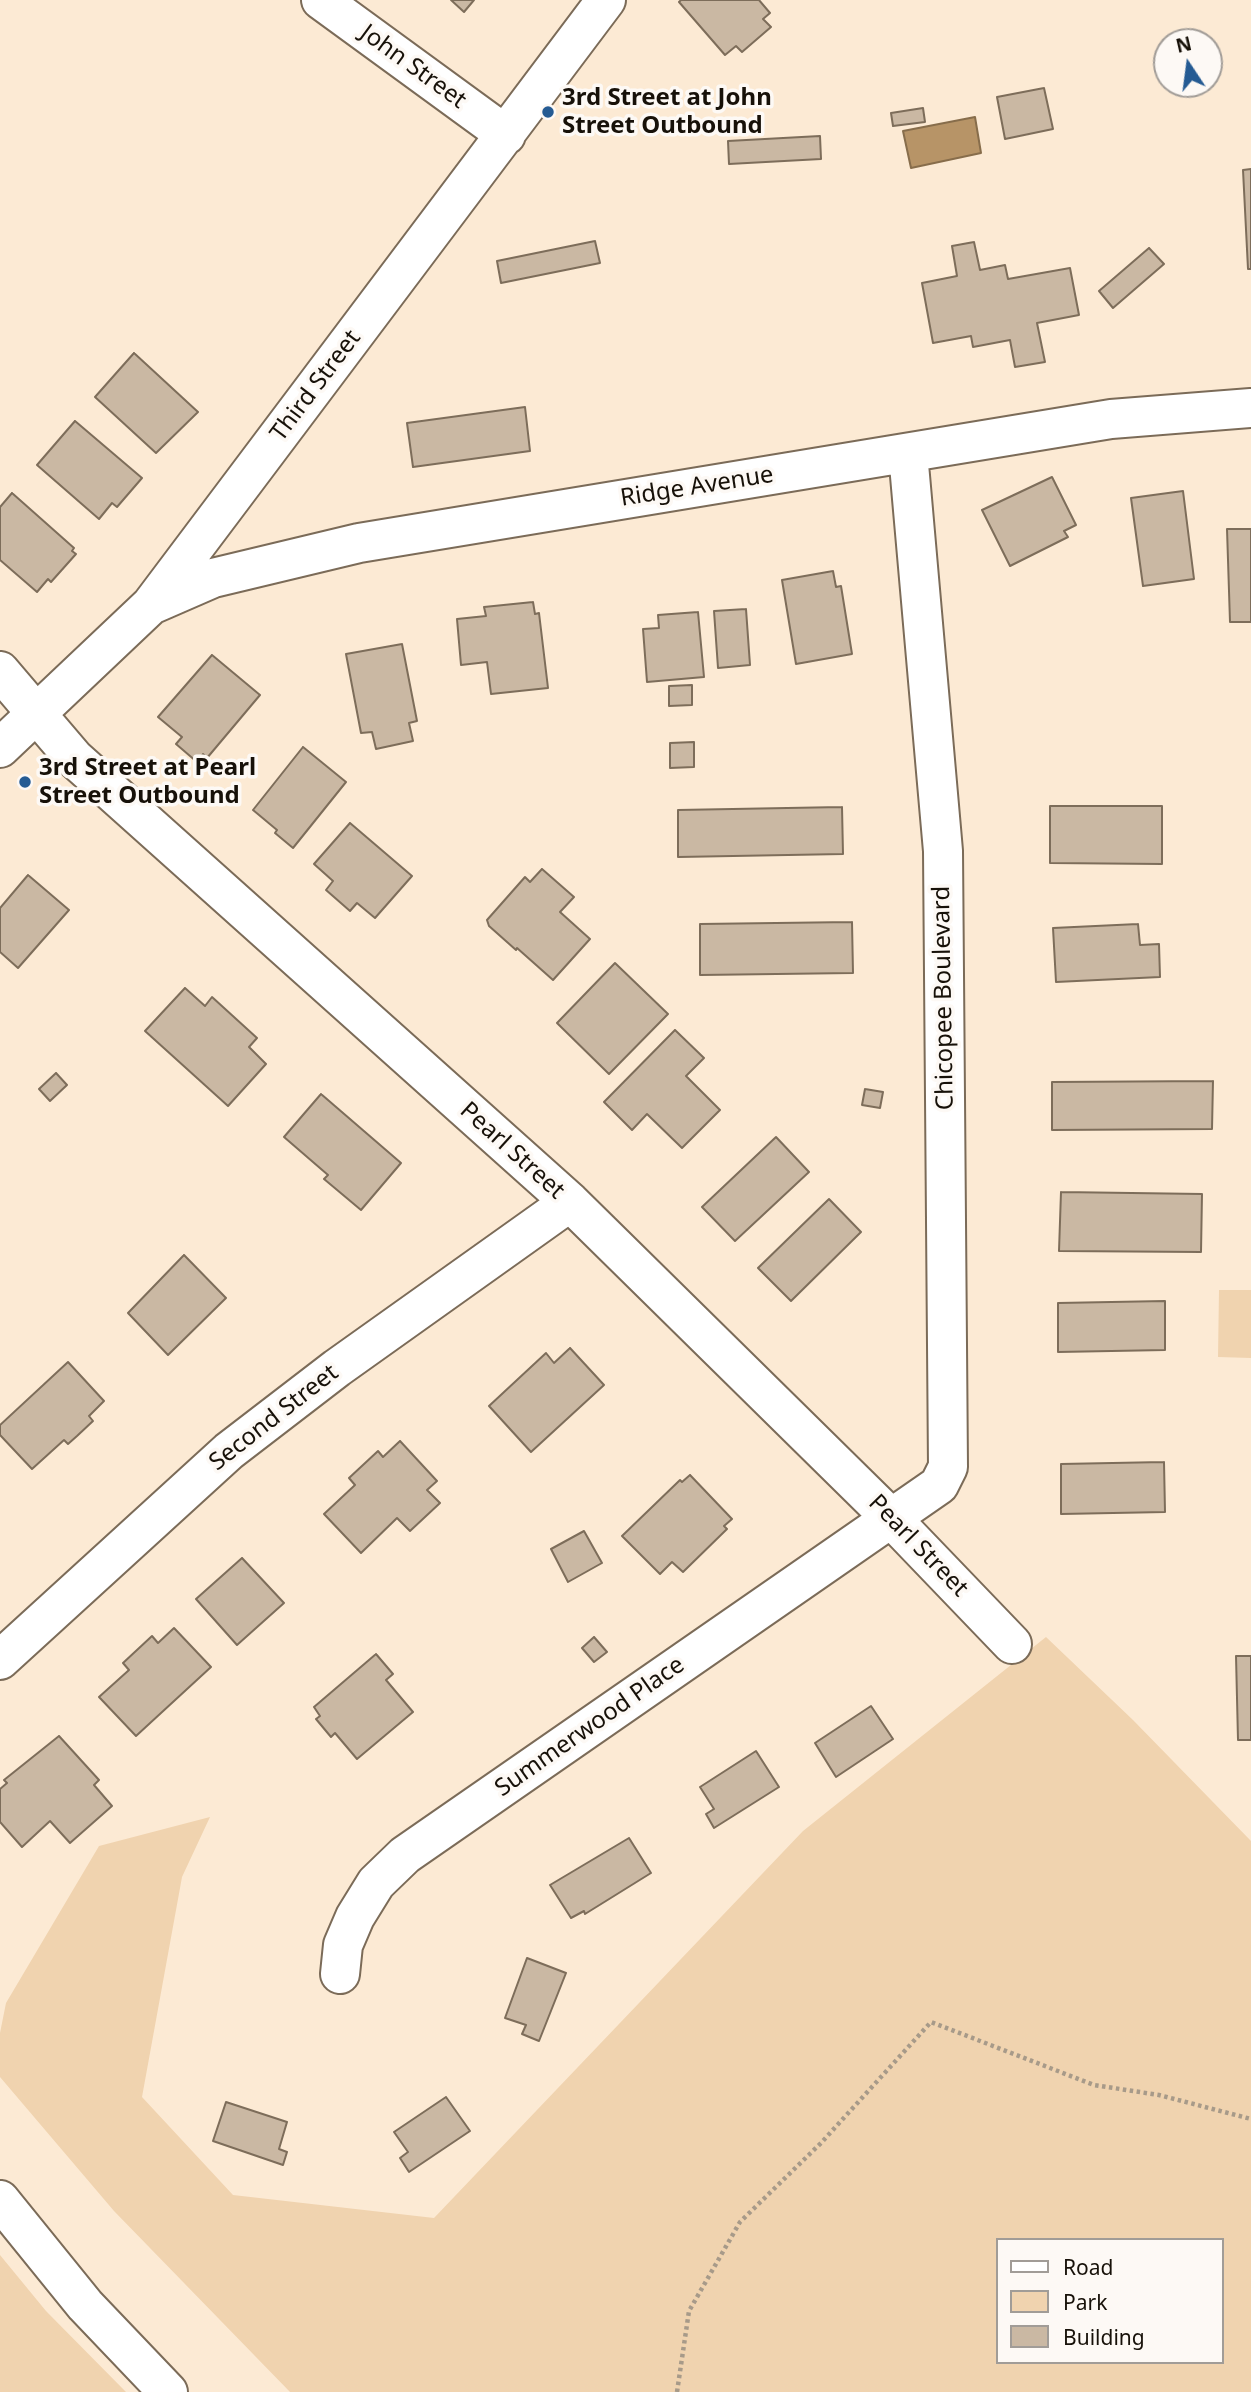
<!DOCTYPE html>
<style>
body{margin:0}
#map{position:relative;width:1251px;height:2392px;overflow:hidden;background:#fcead4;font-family:"Noto Sans",sans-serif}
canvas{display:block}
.legend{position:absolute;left:996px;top:2238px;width:228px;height:126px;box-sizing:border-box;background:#fdf9f5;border:2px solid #a19c97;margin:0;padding:9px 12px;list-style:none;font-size:21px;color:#171109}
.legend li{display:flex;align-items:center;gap:14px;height:35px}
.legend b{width:35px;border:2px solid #a19c97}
.north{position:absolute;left:1153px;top:28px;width:70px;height:70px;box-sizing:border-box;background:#fdf9f5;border:2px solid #a19c97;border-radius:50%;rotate:347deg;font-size:19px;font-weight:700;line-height:28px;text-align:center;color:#171109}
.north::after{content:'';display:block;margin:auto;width:24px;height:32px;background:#255b93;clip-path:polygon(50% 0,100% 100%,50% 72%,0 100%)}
</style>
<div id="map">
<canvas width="1251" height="2392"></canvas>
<ul class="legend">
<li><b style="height:9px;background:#fff"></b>Road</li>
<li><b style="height:19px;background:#f0d3af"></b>Park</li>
<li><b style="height:19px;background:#cab8a3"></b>Building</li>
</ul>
<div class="north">N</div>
</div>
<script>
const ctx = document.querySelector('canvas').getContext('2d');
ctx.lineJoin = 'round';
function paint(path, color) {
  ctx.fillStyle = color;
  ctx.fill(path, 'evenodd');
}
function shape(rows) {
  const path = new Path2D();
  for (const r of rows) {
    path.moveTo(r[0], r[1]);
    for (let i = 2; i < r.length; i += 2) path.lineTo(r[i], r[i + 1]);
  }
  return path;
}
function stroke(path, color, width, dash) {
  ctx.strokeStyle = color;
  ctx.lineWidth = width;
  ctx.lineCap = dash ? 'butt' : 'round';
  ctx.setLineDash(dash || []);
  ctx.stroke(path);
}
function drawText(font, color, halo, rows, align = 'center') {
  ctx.font = font + ' "Noto Sans",sans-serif';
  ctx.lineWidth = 7;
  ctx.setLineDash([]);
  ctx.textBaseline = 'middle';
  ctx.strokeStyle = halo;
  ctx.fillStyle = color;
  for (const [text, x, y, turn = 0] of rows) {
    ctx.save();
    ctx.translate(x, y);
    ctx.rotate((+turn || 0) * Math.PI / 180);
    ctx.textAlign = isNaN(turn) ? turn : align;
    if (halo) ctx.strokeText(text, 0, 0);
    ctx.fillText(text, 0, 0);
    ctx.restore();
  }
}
paint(shape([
 [1219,1290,1251,1290,1251,1358,1218,1357],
 [1046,1637,1133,1720,1251,1841,1251,2392,290,2392,114,2211,0,2077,0,2033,6,2003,99,1846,210,1817,182,1877,142,2097,233,2195,434,2218,803,1831],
 [997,2240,1221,2240,1221,2362,997,2362],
 [0,2255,46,2311,126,2392,0,2392]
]), '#f0d3af');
const water = shape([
 [975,117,981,153,911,168,903,131,975,117]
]);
paint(water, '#b79467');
stroke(water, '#876d4b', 2);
const building = shape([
 [451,0,474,0,464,12,451,0],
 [681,0,759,0,770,13,763,19,771,27,742,52,736,46,725,55,679,2,681,0],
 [1044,88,1053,129,1005,139,997,97,1044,88],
 [923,108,925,122,893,126,891,113,923,108],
 [820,136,821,159,729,164,728,141,820,136],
 [1251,169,1251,269,1248,269,1243,170,1251,169],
 [595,241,600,263,501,283,497,261,595,241],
 [974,242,980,270,1005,265,1008,279,1070,268,1079,315,1037,323,1045,362,1015,367,1010,340,973,347,971,336,933,343,922,283,957,276,952,246,974,242],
 [1149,248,1164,264,1113,308,1099,291,1149,248],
 [134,353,198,412,156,453,95,397,134,353],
 [525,407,530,451,413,467,407,423,525,407],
 [75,421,142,478,117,507,112,503,99,519,37,465,75,421],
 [1052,477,1076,525,1064,531,1068,537,1010,566,982,510,1052,477],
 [1183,491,1194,579,1143,586,1131,498,1183,491],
 [12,493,74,548,72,551,76,554,51,582,48,579,37,592,0,560,0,507,12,493],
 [1227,529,1251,529,1251,622,1230,622,1227,529],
 [833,571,836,587,841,586,852,654,796,664,782,580,833,571],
 [533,602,535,614,539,613,548,688,491,694,487,662,461,665,457,619,486,616,484,607,533,602],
 [746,609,750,665,718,668,714,611,746,609],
 [698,612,704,677,647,682,643,629,659,628,658,615,698,612],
 [402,644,417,721,409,723,413,741,376,749,372,732,361,733,346,654,402,644],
 [212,655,260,695,207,758,203,754,197,762,176,744,182,737,158,717,212,655],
 [692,685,692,705,669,706,669,686,692,685],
 [694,742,694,767,670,768,670,743,694,742],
 [303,747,346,782,293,848,275,833,277,830,253,810,303,747],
 [1050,806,1162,806,1162,864,1050,863,1050,806],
 [842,807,843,854,678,857,678,810,842,807],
 [350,823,412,876,375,918,357,903,350,911,326,890,333,881,314,864,350,823],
 [542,869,574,897,560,912,590,939,553,980,517,948,516,950,489,926,487,920,525,877,530,882,542,869],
 [28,875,69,910,18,968,0,952,0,908,28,875],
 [852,922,853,973,700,975,700,924,852,922],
 [1138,924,1140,945,1159,944,1160,977,1056,982,1053,928,1138,924],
 [615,963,668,1014,609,1074,557,1023,615,963],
 [185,988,205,1006,212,997,257,1038,249,1047,266,1064,228,1106,145,1031,185,988],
 [675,1030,704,1058,686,1076,720,1110,682,1148,647,1114,632,1130,604,1102,675,1030],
 [56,1073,67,1085,50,1101,39,1089,56,1073],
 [1213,1081,1212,1129,1052,1130,1052,1082,1213,1081],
 [865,1089,883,1092,880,1108,862,1105,865,1089],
 [321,1094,401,1163,361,1210,324,1179,328,1175,284,1137,321,1094],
 [776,1137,809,1172,735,1241,702,1207,776,1137],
 [1061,1192,1202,1194,1201,1252,1059,1251,1061,1192],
 [829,1199,861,1232,791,1301,758,1268,829,1199],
 [184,1255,226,1298,168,1355,128,1313,184,1255],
 [1165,1301,1165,1350,1058,1352,1058,1303,1165,1301],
 [570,1348,604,1385,531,1452,489,1406,546,1353,554,1363,570,1348],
 [68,1362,104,1401,89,1416,93,1421,77,1436,68,1444,64,1440,32,1469,0,1435,0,1425,68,1362],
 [400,1441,437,1481,427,1490,440,1503,410,1531,397,1518,361,1553,324,1514,355,1485,349,1478,378,1451,383,1457,400,1441],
 [1164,1462,1165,1512,1061,1514,1061,1464,1164,1462],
 [690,1475,732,1519,724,1526,727,1529,683,1572,672,1562,660,1574,622,1536,680,1480,682,1482,690,1475],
 [584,1531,602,1563,568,1582,551,1549,584,1531],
 [242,1558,284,1603,237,1645,196,1599,242,1558],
 [174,1628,211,1667,136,1736,99,1697,129,1670,123,1663,152,1636,158,1643,174,1628],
 [594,1637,607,1652,594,1662,582,1648,594,1637],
 [376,1654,393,1674,386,1680,413,1712,357,1759,335,1733,331,1737,316,1719,320,1716,314,1707,376,1654],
 [1236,1656,1251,1656,1251,1740,1238,1740,1236,1656],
 [871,1706,893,1739,836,1777,815,1743,871,1706],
 [59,1736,99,1780,94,1785,112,1806,70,1843,50,1821,22,1847,0,1822,0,1789,7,1783,4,1780,59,1736],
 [756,1751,779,1787,714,1828,706,1814,714,1809,700,1787,756,1751],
 [629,1838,651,1873,585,1914,584,1911,571,1918,550,1885,629,1838],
 [527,1958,566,1973,539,2041,522,2034,526,2025,505,2018,527,1958],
 [446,2097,470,2131,409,2172,400,2158,408,2152,394,2132,446,2097],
 [226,2102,287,2122,279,2149,287,2152,283,2165,213,2141,226,2102]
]);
paint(building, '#cab8a3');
stroke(building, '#7d6d5a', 2);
const street = shape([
 [321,0,506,135],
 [151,605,213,578,359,543,1111,419,1251,408],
 [0,671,75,759,570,1202,891,1518,1012,1644],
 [0,748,151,605,606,0],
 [0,1660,229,1451,337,1368,570,1202],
 [340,1974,343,1945,355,1917,376,1883,405,1855,939,1485,948,1467,943,851,908,453]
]);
const secondary = shape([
 [0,2200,85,2305,168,2392]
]);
stroke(street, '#7b6b58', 42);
stroke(secondary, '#7b6b58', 42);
stroke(shape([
 [677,2392,689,2311,740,2222,821,2143,931,2022,1094,2085,1159,2095,1251,2119]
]), '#a79a89', 4.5, [3.5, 3.5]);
stroke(street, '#fff', 38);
stroke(secondary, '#fff', 38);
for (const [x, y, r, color] of [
 [548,112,7,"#255b93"],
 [25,782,7,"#255b93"]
]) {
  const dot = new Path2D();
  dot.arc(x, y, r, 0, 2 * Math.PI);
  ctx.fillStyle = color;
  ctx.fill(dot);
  stroke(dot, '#fdf9f5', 2.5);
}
drawText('24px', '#171109', '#fdf9f5', [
 ["John Street",413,67,36],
 ["Third Street",316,386,-53],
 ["Ridge Avenue",697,487,-9],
 ["Chicopee Boulevard",944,998,-91],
 ["Pearl Street",512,1151,42],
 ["Second Street",274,1418,-38],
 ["Pearl Street",918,1546,46],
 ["Summerwood Place",590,1727,-35]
]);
drawText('bold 24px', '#171109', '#fdf9f5', [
 ["3rd Street at John",562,98],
 ["Street Outbound",562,126],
 ["3rd Street at Pearl",39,768],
 ["Street Outbound",39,796]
], 'left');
</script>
